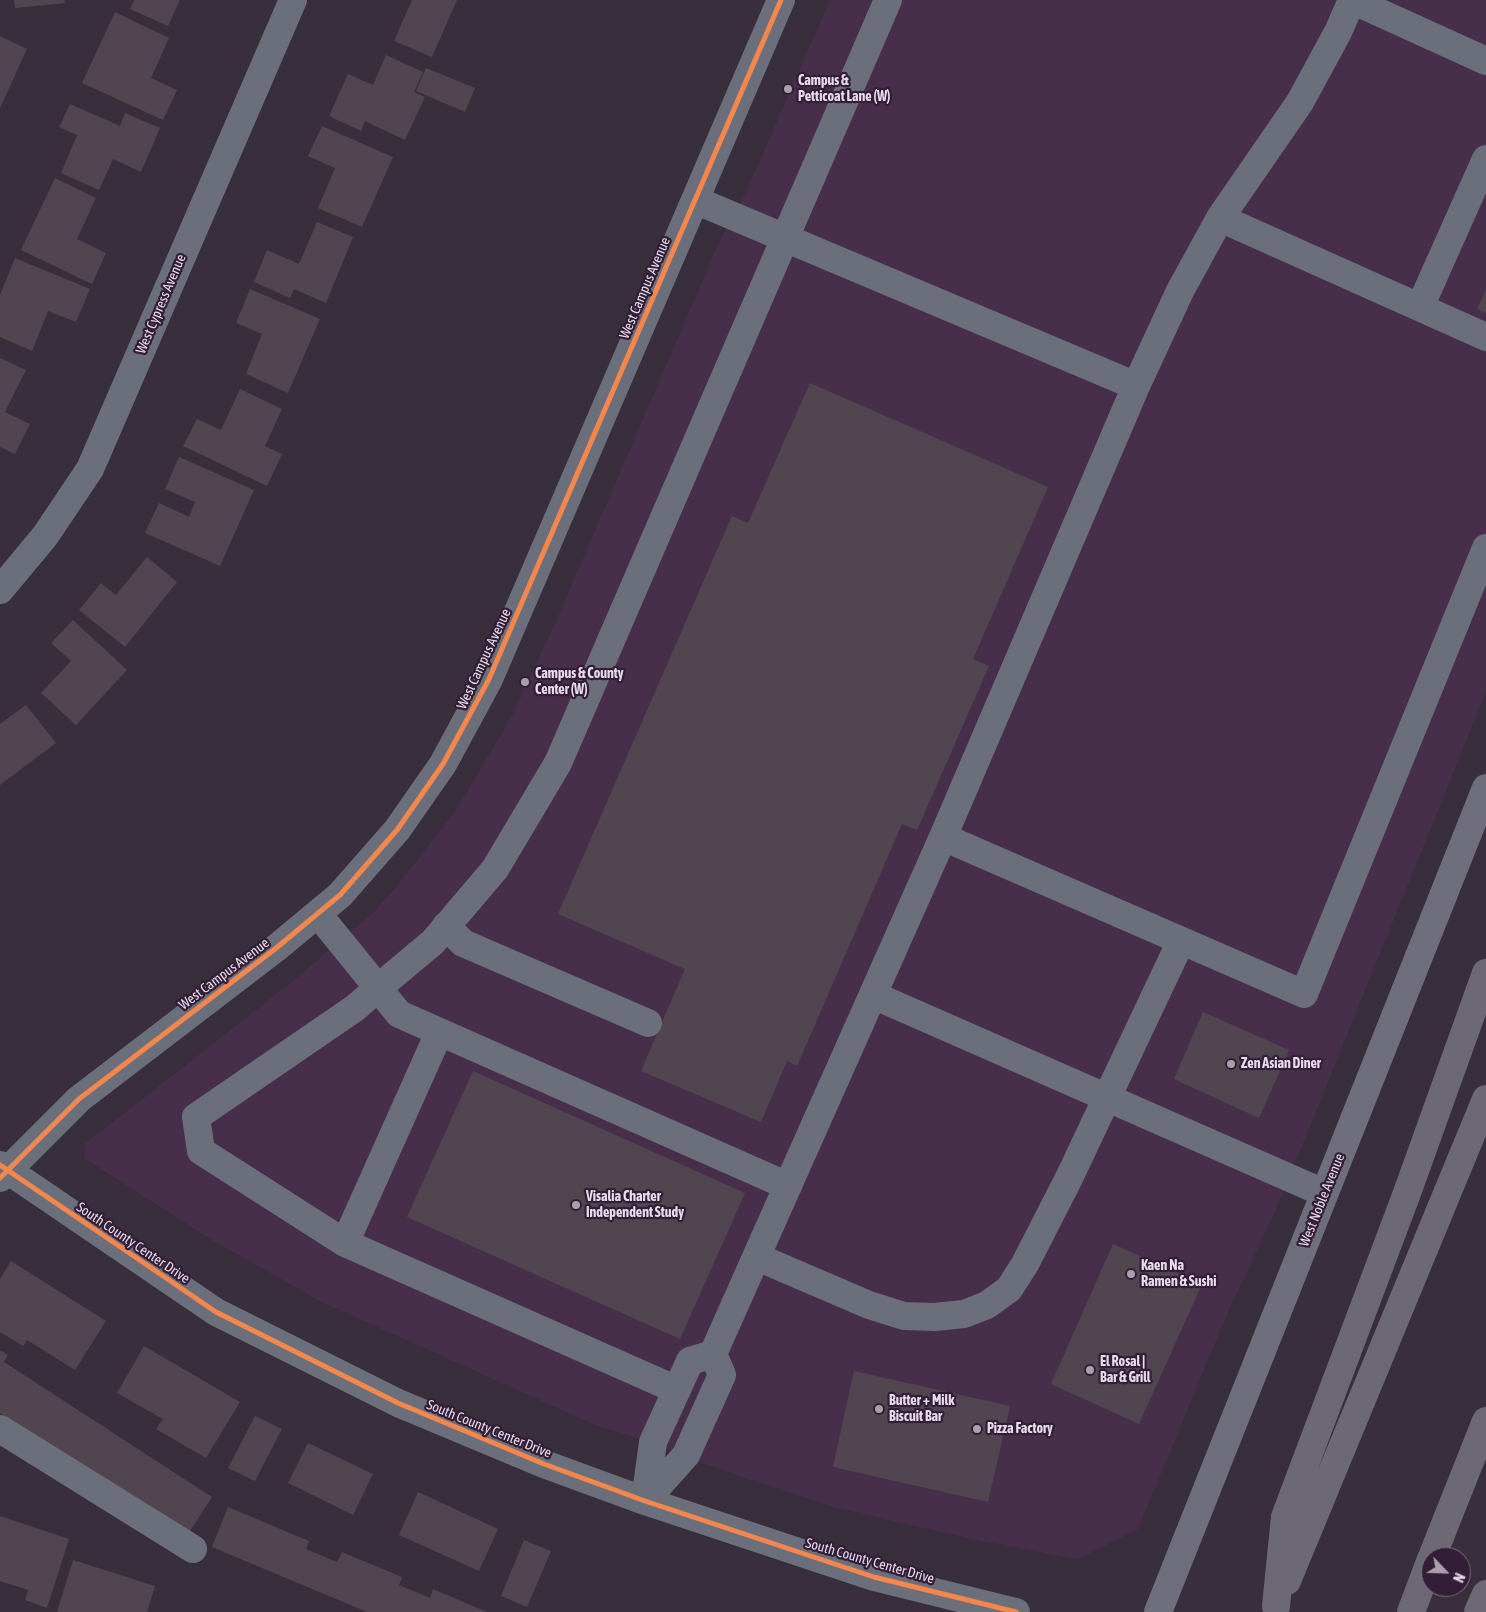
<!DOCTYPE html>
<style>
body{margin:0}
#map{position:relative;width:1486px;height:1612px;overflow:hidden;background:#392e3b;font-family:"Asap Condensed",sans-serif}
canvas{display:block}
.north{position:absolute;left:1421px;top:1547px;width:50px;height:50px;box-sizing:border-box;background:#321e36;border:1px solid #7b6a7e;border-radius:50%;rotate:114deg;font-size:14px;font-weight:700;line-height:20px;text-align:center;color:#e8dbeb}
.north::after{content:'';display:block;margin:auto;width:18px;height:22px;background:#ab9ead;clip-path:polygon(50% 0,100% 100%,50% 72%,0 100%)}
</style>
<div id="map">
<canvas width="1486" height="1612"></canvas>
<div class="north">N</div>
</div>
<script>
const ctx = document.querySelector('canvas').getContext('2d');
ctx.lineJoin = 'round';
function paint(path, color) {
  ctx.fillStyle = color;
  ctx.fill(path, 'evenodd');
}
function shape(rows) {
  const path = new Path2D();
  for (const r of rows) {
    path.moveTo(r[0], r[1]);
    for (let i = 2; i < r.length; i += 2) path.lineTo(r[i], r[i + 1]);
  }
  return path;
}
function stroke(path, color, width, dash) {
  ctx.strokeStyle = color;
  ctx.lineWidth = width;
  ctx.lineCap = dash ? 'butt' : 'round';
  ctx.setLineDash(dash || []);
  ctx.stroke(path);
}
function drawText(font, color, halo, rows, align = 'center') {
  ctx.font = font + ' "Asap Condensed",sans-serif';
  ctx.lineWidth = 4.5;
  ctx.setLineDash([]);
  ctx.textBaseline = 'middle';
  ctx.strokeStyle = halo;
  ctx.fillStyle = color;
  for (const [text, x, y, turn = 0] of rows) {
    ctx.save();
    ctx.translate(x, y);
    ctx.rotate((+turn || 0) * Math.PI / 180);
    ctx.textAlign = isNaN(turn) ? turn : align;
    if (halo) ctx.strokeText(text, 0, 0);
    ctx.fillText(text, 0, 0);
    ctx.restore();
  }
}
paint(shape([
 [830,0,1486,0,1486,692,1276,1210,1228,1312,1138,1529,1078,1559,981,1541,837,1508,736,1475,632,1436,595,1425,320,1301,212,1240,84,1158,85,1144,288,985,373,913,397,886,454,813,512,716,557,619,720,240,747,190]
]), '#472f4c');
paint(shape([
 [14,0,64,0,65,3,15,8],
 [134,0,180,0,168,26,130,9],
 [412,0,457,0,432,57,394,41],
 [115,12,169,38,151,78,177,90,163,120,82,83],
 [0,36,27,49,0,108],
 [386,55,423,72,414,92,425,97,405,140,365,121,361,131,329,116,348,74,373,85],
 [426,68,475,88,465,112,416,91],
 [70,104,120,126,125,113,160,128,141,172,113,159,99,190,61,173,77,135,59,127],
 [322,126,393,157,362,227,318,208,335,168,308,156],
 [55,178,96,198,77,239,106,253,92,284,21,250],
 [317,222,353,237,326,303,294,289,290,298,254,282,267,250,299,264],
 [15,258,90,289,76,322,48,311,32,351,0,337,0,295],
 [250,289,320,319,288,393,246,374,262,334,236,323],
 [1486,290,1486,313,1477,309],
 [0,358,26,370,5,412,30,424,15,454,0,447],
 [810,383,1048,487,973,659,989,666,917,830,902,824,797,1066,787,1061,761,1122,641,1071,685,969,558,914,732,516,748,523],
 [240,389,282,409,265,446,282,454,267,486,183,446,197,419,221,430],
 [179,457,254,490,220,566,145,533,159,503,189,517,195,502,165,489],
 [147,557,177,582,125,647,79,610,101,583,116,595],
 [73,620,127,670,76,725,41,693,71,661,51,643],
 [26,705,56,743,0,785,0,724],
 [1203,1012,1289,1050,1259,1118,1174,1079],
 [473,1071,745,1193,680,1339,407,1217],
 [1113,1244,1202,1284,1139,1424,1051,1384],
 [11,1261,106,1321,75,1370,27,1340,23,1346,0,1332,0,1279],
 [144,1346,240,1402,206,1458,156,1429,163,1419,117,1393],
 [0,1350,8,1355,4,1362,212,1497,188,1534,0,1413],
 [854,1371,1010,1406,988,1502,833,1467],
 [255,1416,282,1429,255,1481,228,1468],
 [308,1443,373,1474,353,1515,288,1483],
 [418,1492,498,1529,479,1571,399,1535],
 [228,1507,309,1541,306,1549,337,1562,342,1552,402,1577,399,1585,430,1598,433,1589,487,1612,367,1612,212,1547],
 [0,1516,69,1539,47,1608,25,1600,28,1590,0,1581],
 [524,1540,551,1551,527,1607,501,1596],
 [73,1560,155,1586,147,1612,57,1612]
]), '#514650');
stroke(shape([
 [1352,0,1486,61],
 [695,200,1136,386],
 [1220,218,1486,337],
 [1420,307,1486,159],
 [0,590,45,536,90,469,293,0],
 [943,837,1304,994,1486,548],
 [318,914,378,988,433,942,495,869,558,763,888,0],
 [446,926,463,943,648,1023],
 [873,995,1324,1193],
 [0,1165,216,1312,398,1403,544,1464,645,1501,874,1577,1016,1612],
 [0,1178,79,1099,275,949,340,895,397,830,443,764,489,679,781,0],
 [345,1243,439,1033],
 [757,1257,869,1305,904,1316,935,1317,964,1314,987,1305,1009,1289,1025,1264,1069,1178,1181,941],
 [677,1390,345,1243,201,1151,196,1117,355,1008,378,988,399,1014,788,1186],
 [0,1429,193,1549],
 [645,1501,686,1455,722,1375,713,1354,943,837,1136,386,1180,291,1220,218,1300,102,1338,32,1352,0],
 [645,1501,653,1442,690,1361,713,1354]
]), '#6b6f7c', 28);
stroke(shape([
 [1158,1612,1486,788]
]), '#6f6e7c', 28);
stroke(shape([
 [1432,1557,1486,1421],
 [1287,1581,1486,1099],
 [1276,1606,1285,1517,1407,1193,1486,973],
 [1411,1612,1431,1559],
 [1478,1612,1486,1594]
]), '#6c6974', 28);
stroke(shape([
 [0,1165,216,1312,398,1403,544,1464,645,1501,874,1577,1016,1612],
 [0,1178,79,1099,275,949,340,895,397,830,443,764,489,679,781,0]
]), '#f5874c', 5);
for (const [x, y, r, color] of [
 [788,89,5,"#ab9ead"],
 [525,682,5,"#ab9ead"],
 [1231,1064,5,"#ab9ead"],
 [576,1205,5,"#ab9ead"],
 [1131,1274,5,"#ab9ead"],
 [1090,1370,5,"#ab9ead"],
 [879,1409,5,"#ab9ead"],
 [977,1429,5,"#ab9ead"]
]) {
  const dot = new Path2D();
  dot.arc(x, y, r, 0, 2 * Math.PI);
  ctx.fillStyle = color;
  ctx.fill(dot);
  stroke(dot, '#321e36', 2);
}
drawText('bold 14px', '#e8dbeb', '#321e36', [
 ["Campus &",798,81],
 ["Petticoat Lane (W)",798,97],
 ["Campus & County",535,674],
 ["Center (W)",535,690],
 ["Zen Asian Diner",1241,1064],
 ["Visalia Charter",586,1197],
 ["Independent Study",586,1213],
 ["Kaen Na",1141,1266],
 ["Ramen & Sushi",1141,1282],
 ["El Rosal |",1100,1362],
 ["Bar & Grill",1100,1378],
 ["Butter + Milk",889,1401],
 ["Biscuit Bar",889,1417],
 ["Pizza Factory",987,1429]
], 'left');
drawText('14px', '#e8dbeb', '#321e36', [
 ["West Campus Avenue",645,288,-67],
 ["West Cypress Avenue",161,304,-67],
 ["West Campus Avenue",484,659,-65],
 ["West Campus Avenue",224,974,-37],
 ["West Noble Avenue",1322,1200,-68],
 ["South County Center Drive",133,1243,34],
 ["South County Center Drive",489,1429,22],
 ["South County Center Drive",870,1561,16]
]);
</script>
